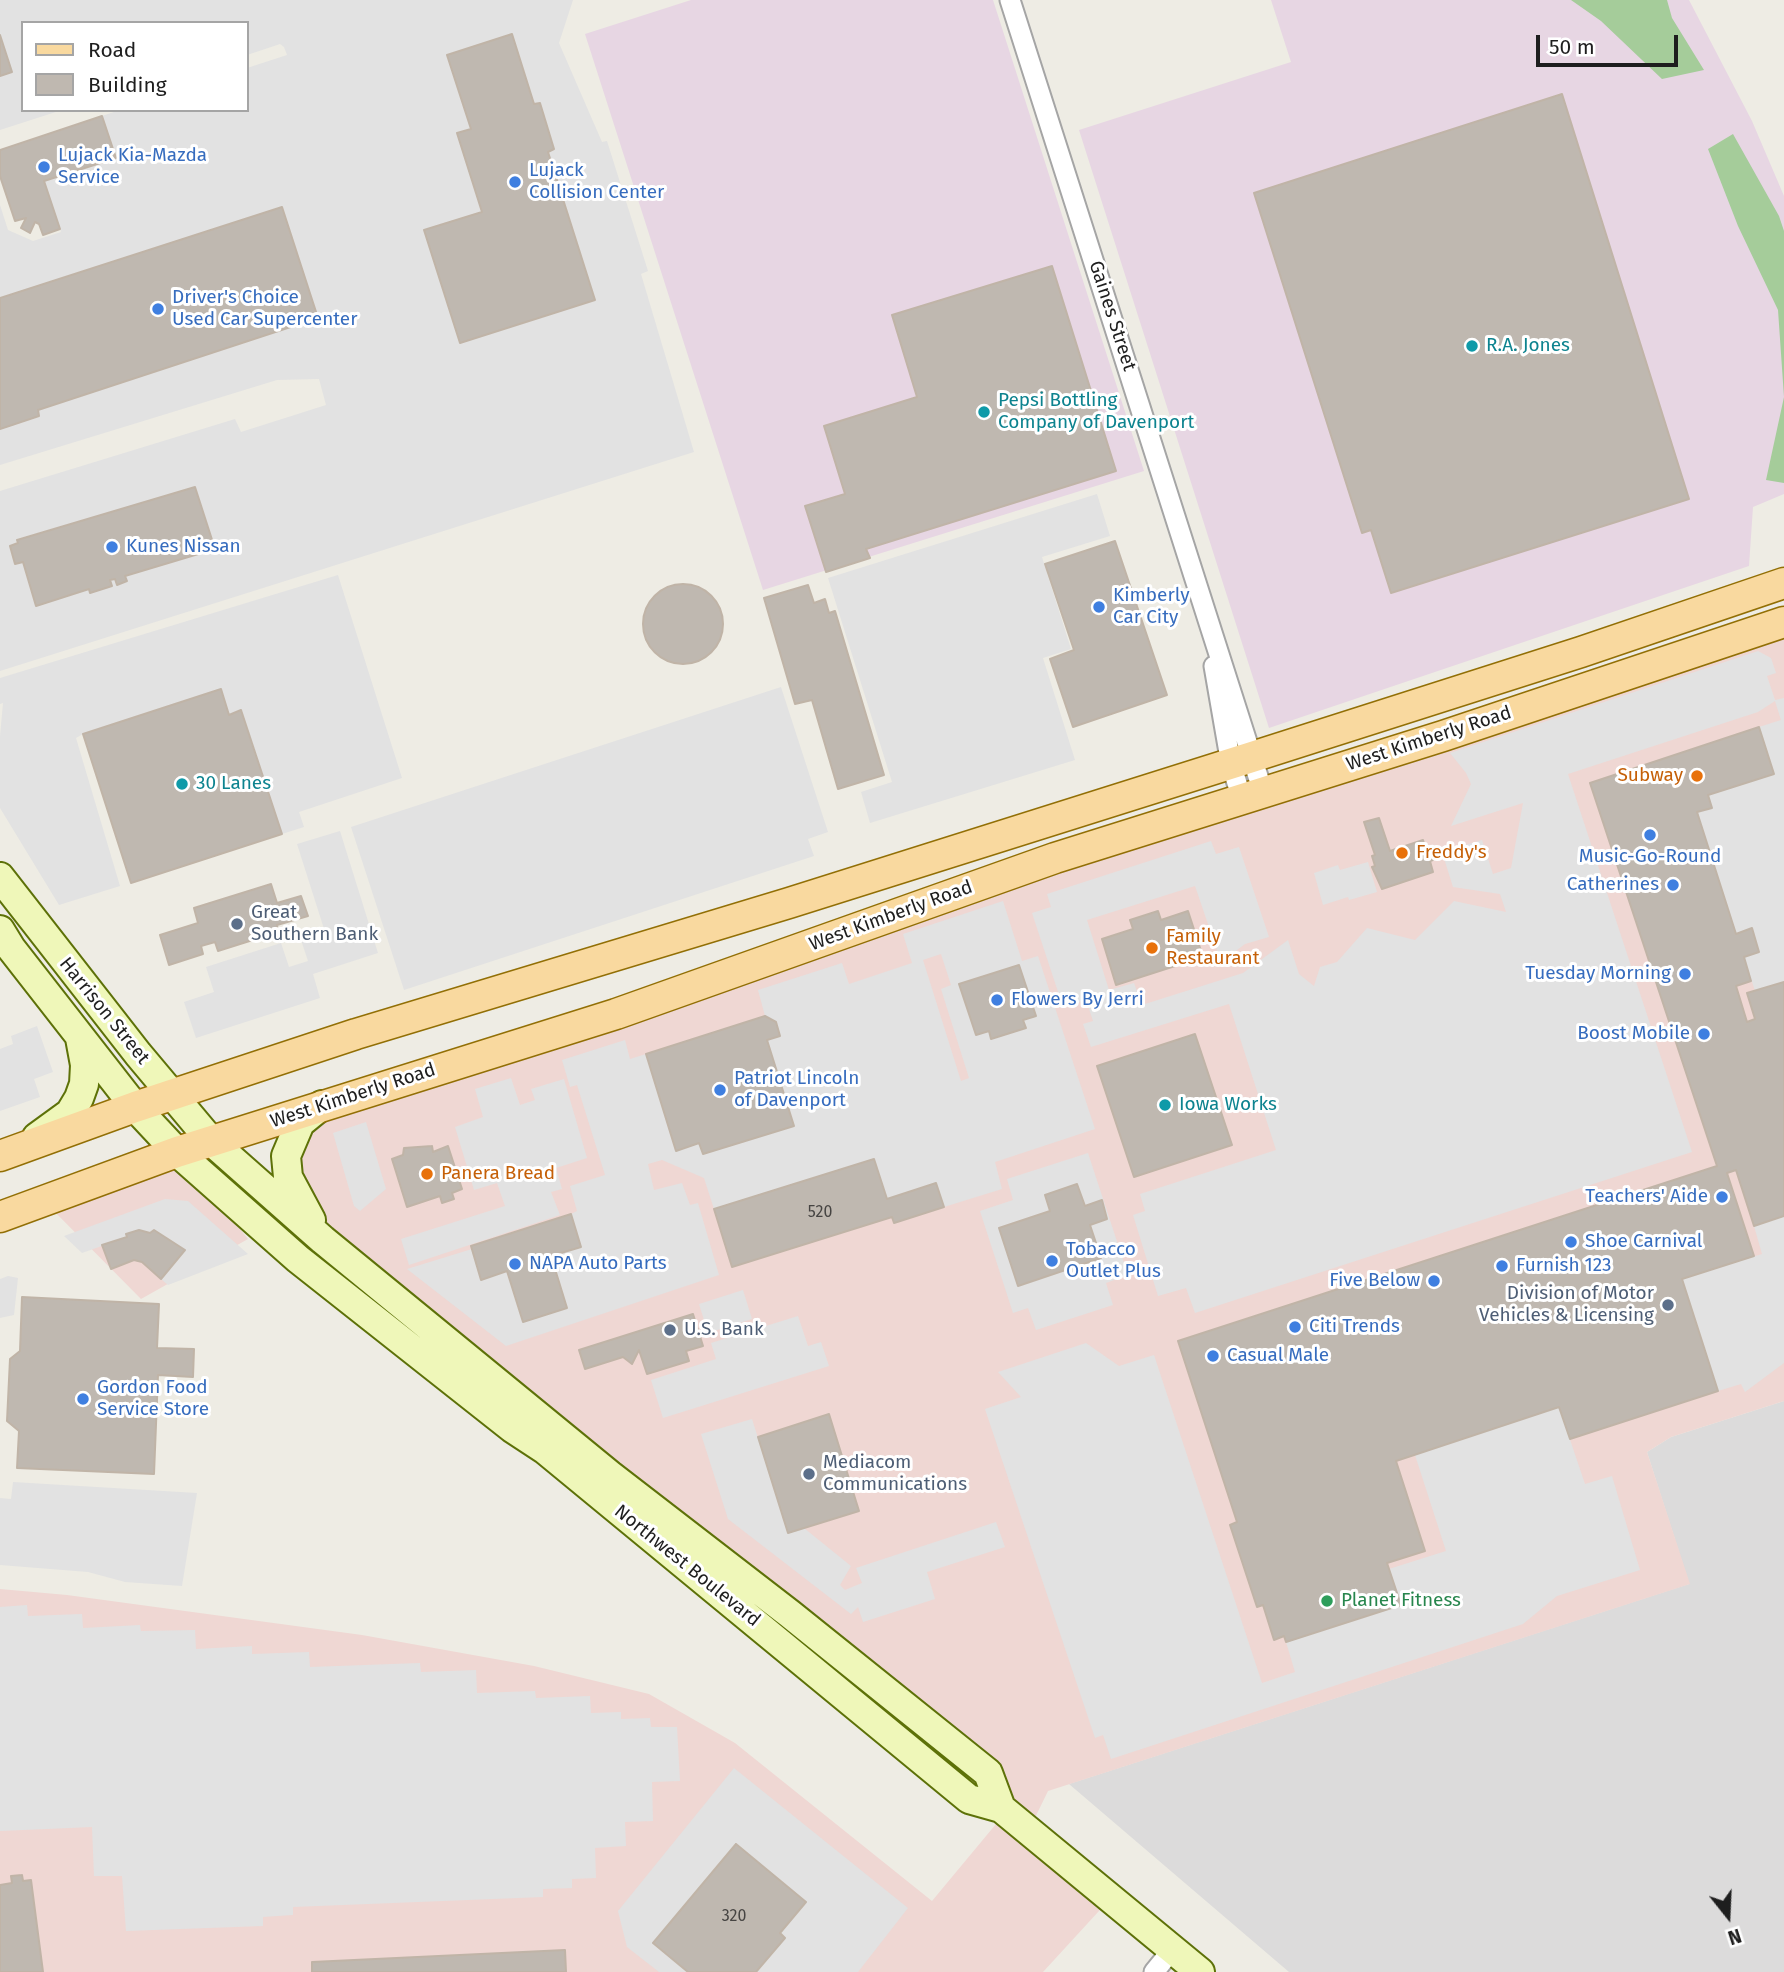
<!DOCTYPE html>
<style>
body{margin:0}
#map{position:relative;width:1784px;height:1972px;overflow:hidden;background:#eeece4;font-family:"Fira Sans",sans-serif}
canvas{display:block}
.legend{position:absolute;left:21px;top:21px;width:228px;height:91px;box-sizing:border-box;background:#fff;border:2px solid #a5a5a5;margin:0;padding:9px 12px;list-style:none;font-size:21px;color:#1e1e1e}
.legend li{display:flex;align-items:center;gap:14px;height:35px}
.legend b{width:35px;border:2px solid #a5a5a5}
.north{position:absolute;left:1693px;top:1881px;width:70px;height:70px;-webkit-text-stroke:5px #fff;paint-order:stroke;rotate:162deg;font-size:19px;font-weight:700;line-height:28px;text-align:center;color:#1e1e1e}
.north::after{content:'';display:block;margin:auto;width:24px;height:32px;background:#1e1e1e;clip-path:polygon(50% 0,100% 100%,50% 72%,0 100%)}
.scale{position:absolute;left:1536px;top:35px;width:142px;height:32px;box-sizing:border-box;border:4px solid #1e1e1e;border-top:0;padding-left:9px;font-size:21px;line-height:24px;white-space:nowrap;color:#1e1e1e;-webkit-text-stroke:5px #fff;paint-order:stroke}
</style>
<div id="map">
<canvas width="1784" height="1972"></canvas>
<ul class="legend">
<li><b style="height:9px;background:#f9d99f"></b>Road</li>
<li><b style="height:19px;background:#bfb8b0"></b>Building</li>
</ul>
<div class="north">N</div>
<div class="scale">50 m</div>
</div>
<script>
const ctx = document.querySelector('canvas').getContext('2d');
ctx.lineJoin = 'round';
function paint(path, color) {
  ctx.fillStyle = color;
  ctx.fill(path, 'evenodd');
}
function shape(rows) {
  const path = new Path2D();
  for (const r of rows) {
    if (r.length === 3) {
      path.moveTo(r[0] + r[2], r[1]);
      path.arc(r[0], r[1], r[2], 0, 2 * Math.PI);
      continue;
    }
    path.moveTo(r[0], r[1]);
    for (let i = 2; i < r.length; i += 2) path.lineTo(r[i], r[i + 1]);
  }
  return path;
}
function stroke(path, color, width, dash) {
  ctx.strokeStyle = color;
  ctx.lineWidth = width;
  ctx.lineCap = dash ? 'butt' : 'round';
  ctx.setLineDash(dash || []);
  ctx.stroke(path);
}
function drawText(font, color, halo, rows, align = 'center') {
  ctx.font = font + ' "Fira Sans",sans-serif';
  ctx.lineWidth = 6;
  ctx.setLineDash([]);
  ctx.textBaseline = 'middle';
  ctx.strokeStyle = halo;
  ctx.fillStyle = color;
  for (const [text, x, y, turn = 0] of rows) {
    ctx.save();
    ctx.translate(x, y);
    ctx.rotate((+turn || 0) * Math.PI / 180);
    ctx.textAlign = isNaN(turn) ? turn : align;
    if (halo) ctx.strokeText(text, 0, 0);
    ctx.fillText(text, 0, 0);
    ctx.restore();
  }
}
paint(shape([
 [1784,1401,1784,1972,1289,1972,1069,1784,1689,1584,1647,1452,1671,1437]
]), '#dcdbdb');
paint(shape([
 [1784,622,1784,1401,1671,1437,1647,1452,1690,1584,1048,1791,1028,1832,1110,1899,1043,1972,0,1972,0,1589,67,1595,362,1635,534,1666,649,1694,735,1743,932,1901,1006,1812,754,1612,304,1209,296,1130],
 [177,1152,248,1239,141,1299,44,1201]
]), '#efd7d3');
paint(shape([
 [691,0,993,0,1144,471,763,590,585,34],
 [1271,0,1689,0,1752,121,1784,196,1784,494,1753,507,1749,566,1269,728,1079,130,1291,62]
]), '#e7d6e3');
paint(shape([
 [1571,0,1667,0,1672,18,1704,70,1662,79,1601,21],
 [1733,134,1779,216,1784,231,1784,483,1766,480,1784,397,1778,310,1738,226,1708,149]
]), '#a5cc9a');
paint(shape([
 [0,0,573,0,559,43,602,142,607,141,648,271,641,274,694,452,0,671,0,491,235,419,241,432,326,405,319,379,277,380,0,465,0,429,39,417,38,410,318,318,282,207,0,298,0,205,8,230,33,241,61,232,44,181,116,158,102,116,120,110,247,110,247,68,287,55,284,47,280,44,247,55,247,23,23,23,23,110,62,110,0,130,0,76,12,72,0,35],
 [512,34,534,104,540,103,554,149,548,152,460,343,424,230,482,212,457,134,471,129,447,55],
 [195,488,215,549,125,576,127,581,117,585,115,579,110,580,111,586,91,593,89,589,36,606,23,562,15,564,17,539],
 [1097,494,1110,536,1042,557,1071,649,1043,658,1075,760,870,823,861,792,892,782,828,578],
 [338,575,402,778,299,812,304,827,282,834,242,711,229,715,221,690,83,734,76,738,120,886,59,905,0,808,0,736,3,703,0,704,0,678],
 [1758,651,1771,658,1776,673,1767,676,1775,700,1784,698,1784,982,1755,991,1744,957,1759,952,1752,929,1736,934,1697,812,1712,808,1708,795,1774,774,1759,727,1781,720,1775,701,1758,712,1568,774,1692,1152,1195,1313,1186,1288,1158,1296,1133,1215,1145,1211,1140,1194,1276,1150,1229,1004,1091,1047,1083,1024,1093,1021,1086,1000,1063,1007,1032,913,1051,907,1047,894,1211,841,1216,854,1239,847,1269,937,1245,944,1221,962,1195,886,1087,920,1109,990,1134,983,1142,1005,1243,973,1288,940,1299,974,1314,986,1320,967,1337,962,1367,928,1415,940,1454,901,1506,912,1500,894,1453,887,1442,852,1482,840,1493,874,1511,868,1523,803,1451,826,1471,784,1466,773,1450,753],
 [781,687,828,832,808,839,814,856,404,990,351,827],
 [340,831,378,953,313,974,320,998,196,1038,184,1002,214,992,206,967,281,943,289,967,308,961,301,940,325,932,297,844],
 [1368,862,1377,892,1349,900,1348,897,1323,905,1314,873,1338,865,1340,870],
 [1003,901,1022,961,1038,956,1095,1129,995,1162,1002,1189,944,1207,936,1183,887,1199,874,1159,714,1209,704,1178,662,1160,648,1164,654,1190,682,1183,690,1205,698,1203,719,1275,506,1346,407,1269,472,1249,481,1280,507,1271,523,1322,567,1308,551,1256,581,1246,571,1214,577,1211,570,1186,605,1175,577,1085,570,1087,562,1060,625,1040,630,1059,646,1054,675,1150,699,1143,703,1154,767,1040,780,1035,776,1022,765,1016,758,990,842,963,849,984,912,963,903,934],
 [941,954,951,985,941,989,969,1078,961,1081,923,960],
 [1019,965,1035,1016,1023,1020,1025,1028,992,1039,989,1031,976,1035,960,984],
 [37,1026,53,1072,34,1079,40,1097,0,1111,0,1049,13,1044,11,1036],
 [511,1078,520,1105,535,1100,531,1089,564,1079,587,1158,556,1168,562,1189,551,1192,560,1215,409,1265,401,1239,505,1206,497,1183,474,1190,455,1127,483,1117,475,1089],
 [366,1122,386,1189,360,1211,354,1206,333,1133],
 [1088,1153,1128,1275,1106,1283,1113,1305,1036,1330,1028,1308,1013,1313,980,1211,1013,1200,1007,1179],
 [1077,1184,1085,1206,1102,1201,1107,1219,1090,1225,1101,1258,1018,1285,999,1228,1050,1211,1045,1195],
 [165,1199,188,1201,248,1254,168,1285,161,1279,185,1250,154,1230,150,1233,138,1230,126,1234,127,1237,82,1253,64,1236],
 [1784,1216,1784,1363,1745,1392,1741,1384,1718,1391,1682,1279,1762,1254,1754,1226],
 [8,1276,18,1278,14,1315,0,1318,0,1279],
 [743,1290,752,1319,708,1333,699,1304],
 [798,1316,808,1346,821,1342,829,1366,663,1418,651,1380,716,1359,711,1343],
 [1086,1343,1119,1366,1154,1355,1262,1683,1295,1672,1286,1642,1400,1605,1389,1569,1446,1551,1415,1455,1559,1407,1585,1484,1612,1476,1640,1570,1557,1596,1523,1624,1111,1759,1103,1735,1095,1738,985,1409,1021,1397,998,1372],
 [752,1419,788,1533,804,1528,851,1566,840,1585,845,1590,862,1583,856,1568,996,1522,1005,1547,927,1572,935,1599,863,1622,858,1607,851,1614,728,1519,701,1434],
 [13,1482,197,1493,182,1586,125,1582,88,1572,0,1565,0,1498,11,1499],
 [27,1605,28,1616,82,1614,83,1628,140,1625,141,1631,195,1630,196,1649,252,1646,252,1654,309,1652,310,1667,420,1663,421,1672,476,1670,477,1693,535,1691,536,1698,590,1696,591,1713,621,1712,621,1719,650,1718,651,1727,677,1727,680,1781,652,1782,653,1821,625,1822,626,1846,595,1848,596,1878,572,1879,572,1888,543,1889,543,1897,293,1907,293,1915,263,1917,263,1926,126,1931,122,1876,94,1876,92,1827,0,1831,0,1607],
 [734,1768,908,1908,858,1972,756,1972,784,1938,780,1933,806,1902,736,1844,653,1943,688,1972,659,1972,627,1947,618,1911]
]), '#e2e2e2');
const building = shape([
 [512,34,534,104,540,103,554,149,548,152,595,300,460,343,424,230,482,212,457,133,471,129,447,55,512,34],
 [0,35,12,72,0,76,0,35],
 [1562,94,1689,499,1391,593,1371,530,1362,533,1254,193,1562,94],
 [102,116,116,158,44,181,60,229,43,235,39,224,35,222,30,233,21,228,26,218,15,221,0,176,0,150,102,116],
 [282,207,318,318,38,410,39,416,0,429,0,298,282,207],
 [1052,266,1116,471,866,549,870,558,826,572,805,506,845,494,824,426,917,397,892,315,1052,266],
 [195,487,215,549,125,576,127,581,117,585,115,579,110,580,112,586,90,593,89,589,36,606,23,562,15,564,10,546,18,543,17,540,195,487],
 [1115,541,1167,695,1073,727,1050,659,1074,650,1045,564,1115,541],
 [683,624,40],
 [808,585,814,603,825,599,829,613,835,611,884,775,838,789,812,700,795,704,764,598,808,585],
 [221,689,229,715,241,710,282,834,131,883,83,734,221,689],
 [1759,727,1774,774,1708,795,1712,808,1697,812,1736,934,1752,928,1759,952,1744,957,1751,981,1736,986,1747,1022,1755,1019,1747,993,1784,982,1784,1216,1754,1226,1736,1170,1727,1173,1754,1256,1682,1279,1718,1391,1570,1439,1559,1407,1396,1461,1425,1551,1387,1563,1401,1605,1286,1642,1284,1636,1274,1640,1263,1605,1257,1607,1230,1525,1237,1522,1178,1341,1717,1166,1590,783,1759,727],
 [1379,818,1390,851,1423,840,1426,850,1429,849,1433,860,1430,861,1433,872,1382,889,1372,867,1375,866,1372,856,1375,855,1364,822,1379,818],
 [271,884,277,903,301,896,308,916,277,925,278,932,218,951,215,942,201,946,203,954,169,965,160,935,198,923,194,908,271,884],
 [1158,911,1161,920,1188,911,1203,957,1116,985,1102,939,1133,929,1130,920,1158,911],
 [1019,965,1036,1016,1023,1020,1026,1028,991,1039,989,1031,976,1035,959,984,1019,965],
 [765,1016,776,1022,780,1036,767,1040,794,1126,703,1154,699,1143,676,1151,646,1054,765,1016],
 [1195,1034,1232,1145,1134,1177,1097,1066,1195,1034],
 [432,1146,433,1152,448,1146,462,1189,452,1193,454,1199,442,1203,440,1196,407,1207,392,1159,403,1155,404,1148,432,1146],
 [874,1159,887,1199,936,1183,944,1207,894,1223,892,1217,732,1267,714,1209,874,1159],
 [1077,1184,1085,1206,1102,1200,1107,1219,1090,1225,1101,1258,1018,1286,999,1228,1050,1211,1045,1195,1077,1184],
 [571,1214,581,1247,551,1256,567,1308,523,1322,507,1271,481,1280,471,1246,571,1214],
 [139,1230,150,1233,154,1230,185,1250,161,1279,142,1262,134,1260,111,1269,102,1245,127,1237,126,1234,139,1230],
 [22,1297,159,1304,157,1348,194,1349,193,1377,158,1375,154,1474,17,1468,19,1431,7,1421,10,1359,20,1351,22,1297],
 [693,1314,703,1346,686,1351,689,1361,647,1374,639,1350,632,1364,623,1357,585,1369,579,1350,693,1314],
 [829,1414,859,1511,788,1533,758,1437,829,1414],
 [736,1844,806,1902,780,1933,785,1938,756,1972,688,1972,653,1943,736,1844],
 [22,1875,23,1881,31,1880,43,1972,0,1972,0,1885,12,1883,11,1876,22,1875],
 [565,1950,566,1972,312,1972,312,1962,565,1950]
]);
paint(building, '#bfb8b0');
stroke(building, '#c0b4a7', 2);
const minor = shape([
 [1010,0,1263,792],
 [1214,666,1231,764,1242,799],
 [1154,1972,1172,1950]
]);
const secondary = shape([
 [0,877,138,1054,211,1141,323,1240,610,1475,790,1614,988,1773,1001,1808],
 [0,930,11,948,135,1107,177,1152,298,1259,512,1428,544,1449,969,1799,1001,1808,1200,1972],
 [37,1137,70,1113,79,1098,84,1084,85,1065,80,1038],
 [311,1220,288,1177,286,1156,300,1123,322,1105]
]);
const primary = shape([
 [0,1156,135,1107,356,1034,789,903,1252,757,1581,652,1784,583],
 [0,1217,177,1152,616,1014,1055,858,1443,736,1784,622]
]);
stroke(minor, '#a5a5a5', 23);
stroke(secondary, '#5d7108', 32);
stroke(primary, '#926f05', 33);
stroke(minor, '#fff', 19);
stroke(secondary, '#eff7b9', 28);
stroke(primary, '#f9d99f', 30);
for (const [x, y, r, color] of [
 [44,167,7,"#3f7fe0"],
 [515,182,7,"#3f7fe0"],
 [158,309,7,"#3f7fe0"],
 [1472,346,7,"#0f9aa8"],
 [984,412,7,"#0f9aa8"],
 [112,547,7,"#3f7fe0"],
 [1099,607,7,"#3f7fe0"],
 [1697,776,7,"#e8710a"],
 [182,784,7,"#0f9aa8"],
 [1650,835,7,"#3f7fe0"],
 [1402,853,7,"#e8710a"],
 [1673,885,7,"#3f7fe0"],
 [237,924,7,"#5c6f8a"],
 [1152,948,7,"#e8710a"],
 [1685,974,7,"#3f7fe0"],
 [997,1000,7,"#3f7fe0"],
 [1704,1034,7,"#3f7fe0"],
 [720,1090,7,"#3f7fe0"],
 [1165,1105,7,"#0f9aa8"],
 [427,1174,7,"#e8710a"],
 [1722,1197,7,"#3f7fe0"],
 [1571,1242,7,"#3f7fe0"],
 [1052,1261,7,"#3f7fe0"],
 [515,1264,7,"#3f7fe0"],
 [1502,1266,7,"#3f7fe0"],
 [1434,1281,7,"#3f7fe0"],
 [1668,1305,7,"#5c6f8a"],
 [1295,1327,7,"#3f7fe0"],
 [670,1330,7,"#5c6f8a"],
 [1213,1356,7,"#3f7fe0"],
 [83,1399,7,"#3f7fe0"],
 [809,1474,7,"#5c6f8a"],
 [1327,1601,7,"#2e9e5b"]
]) {
  const dot = new Path2D();
  dot.arc(x, y, r, 0, 2 * Math.PI);
  ctx.fillStyle = color;
  ctx.fill(dot);
  stroke(dot, '#fff', 2.5);
}
drawText('16px', '#464442', null, [
 ["520",820,1213],
 ["320",734,1917]
]);
drawText('19px', '#366cbe', '#fff', [
 ["Lujack Kia-Mazda",58,156],
 ["Service",58,178],
 ["Lujack",529,171],
 ["Collision Center",529,193],
 ["Driver's Choice",172,298],
 ["Used Car Supercenter",172,320],
 ["Kunes Nissan",126,547],
 ["Kimberly",1113,596],
 ["Car City",1113,618],
 ["Music-Go-Round",1650,857,"center"],
 ["Catherines",1659,885,"right"],
 ["Tuesday Morning",1671,974,"right"],
 ["Flowers By Jerri",1011,1000],
 ["Boost Mobile",1690,1034,"right"],
 ["Patriot Lincoln",734,1079],
 ["of Davenport",734,1101],
 ["Teachers' Aide",1708,1197,"right"],
 ["Shoe Carnival",1585,1242],
 ["Tobacco",1066,1250],
 ["Outlet Plus",1066,1272],
 ["NAPA Auto Parts",529,1264],
 ["Furnish 123",1516,1266],
 ["Five Below",1420,1281,"right"],
 ["Citi Trends",1309,1327],
 ["Casual Male",1227,1356],
 ["Gordon Food",97,1388],
 ["Service Store",97,1410]
], 'left');
drawText('19px', '#1e1e1e', '#fff', [
 ["Gaines Street",1112,316,72],
 ["West Kimberly Road",1429,739,-18],
 ["West Kimberly Road",891,916,-20],
 ["Harrison Street",104,1011,51],
 ["West Kimberly Road",353,1096,-18],
 ["Northwest Boulevard",687,1566,39]
]);
drawText('19px', '#0d838f', '#fff', [
 ["R.A. Jones",1486,346],
 ["Pepsi Bottling",998,401],
 ["Company of Davenport",998,423],
 ["30 Lanes",196,784],
 ["Iowa Works",1179,1105]
], 'left');
drawText('19px', '#c56008', '#fff', [
 ["Subway",1683,776,"right"],
 ["Freddy's",1416,853],
 ["Family",1166,937],
 ["Restaurant",1166,959],
 ["Panera Bread",441,1174]
], 'left');
drawText('19px', '#4e5e75', '#fff', [
 ["Great",251,913],
 ["Southern Bank",251,935],
 ["Division of Motor",1654,1294,"right"],
 ["Vehicles & Licensing",1654,1316,"right"],
 ["U.S. Bank",684,1330],
 ["Mediacom",823,1463],
 ["Communications",823,1485]
], 'left');
drawText('19px', '#27864d', '#fff', [
 ["Planet Fitness",1341,1601]
], 'left');
</script>
